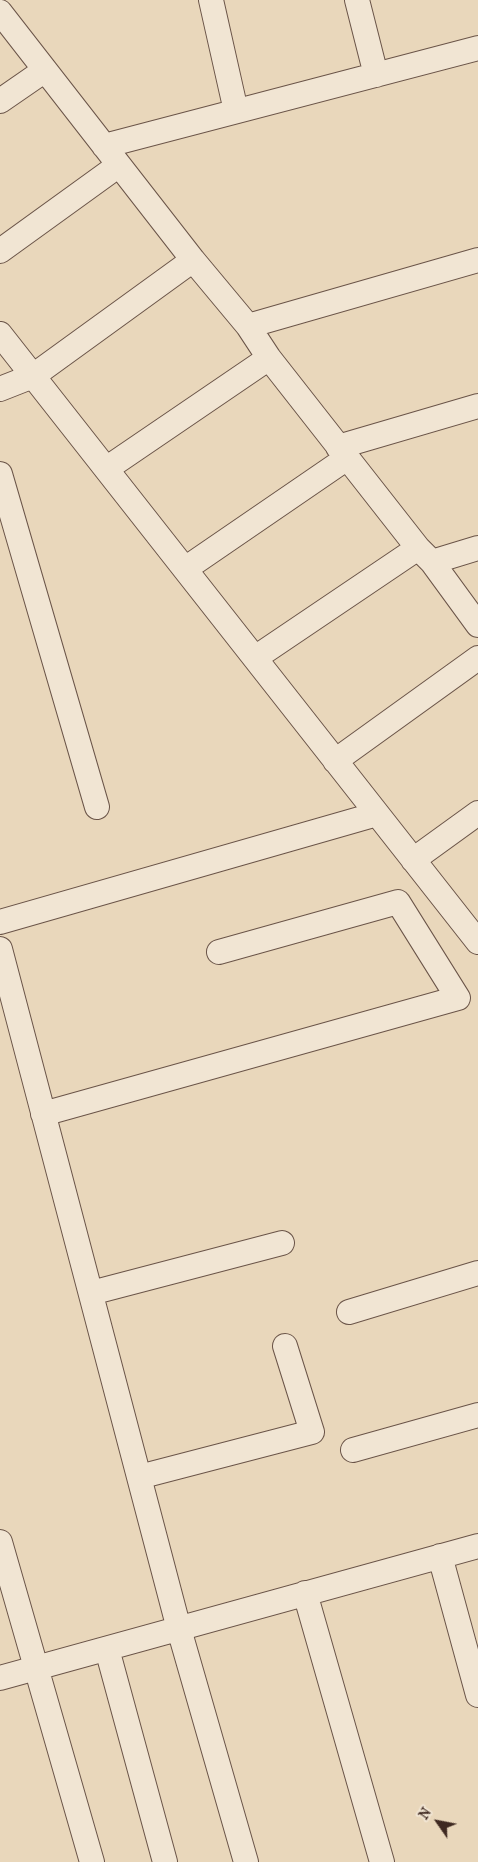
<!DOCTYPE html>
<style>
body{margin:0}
#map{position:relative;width:478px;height:1862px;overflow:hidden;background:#e9d7bb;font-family:"IM FELL French Canon",serif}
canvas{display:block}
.north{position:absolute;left:413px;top:1797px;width:50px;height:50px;-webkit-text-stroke:4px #f1e5d3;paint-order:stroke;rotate:303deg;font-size:14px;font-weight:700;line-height:20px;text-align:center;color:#3f2921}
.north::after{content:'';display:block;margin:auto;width:18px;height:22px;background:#3f2921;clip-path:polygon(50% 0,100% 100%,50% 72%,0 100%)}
</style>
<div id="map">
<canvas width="478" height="1862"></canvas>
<div class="north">N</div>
</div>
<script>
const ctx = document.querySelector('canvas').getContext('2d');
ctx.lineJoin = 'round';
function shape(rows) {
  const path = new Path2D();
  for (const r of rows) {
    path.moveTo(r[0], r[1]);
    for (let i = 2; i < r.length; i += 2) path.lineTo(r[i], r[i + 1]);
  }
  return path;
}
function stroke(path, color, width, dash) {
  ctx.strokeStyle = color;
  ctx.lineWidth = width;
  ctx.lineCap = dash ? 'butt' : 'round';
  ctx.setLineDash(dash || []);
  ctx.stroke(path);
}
const street = shape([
 [211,0,236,111],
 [357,0,376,75],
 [0,12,193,260,248,326,269,358,418,548,432,562,478,625],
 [0,101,45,70],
 [104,146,478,48],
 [0,251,119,165],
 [248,326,478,260],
 [0,334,478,942],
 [0,389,33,376,193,260],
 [338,447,478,406],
 [106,469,269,358],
 [0,474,97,807],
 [432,562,478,548],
 [185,569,347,458],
 [255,658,418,548],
 [335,761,478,658],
 [413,860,478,813],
 [0,922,377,814],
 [0,949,179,1629,246,1862],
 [43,1114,458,998,398,902,219,952],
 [91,1293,282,1243],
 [349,1312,478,1273],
 [353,1450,478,1415],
 [139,1477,312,1432,285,1346],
 [0,1542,92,1862],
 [440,1556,478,1695],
 [305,1593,382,1862],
 [107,1649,165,1862],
 [0,1678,478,1546]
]);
stroke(street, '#6a5448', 26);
stroke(street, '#f1e5d3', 24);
</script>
